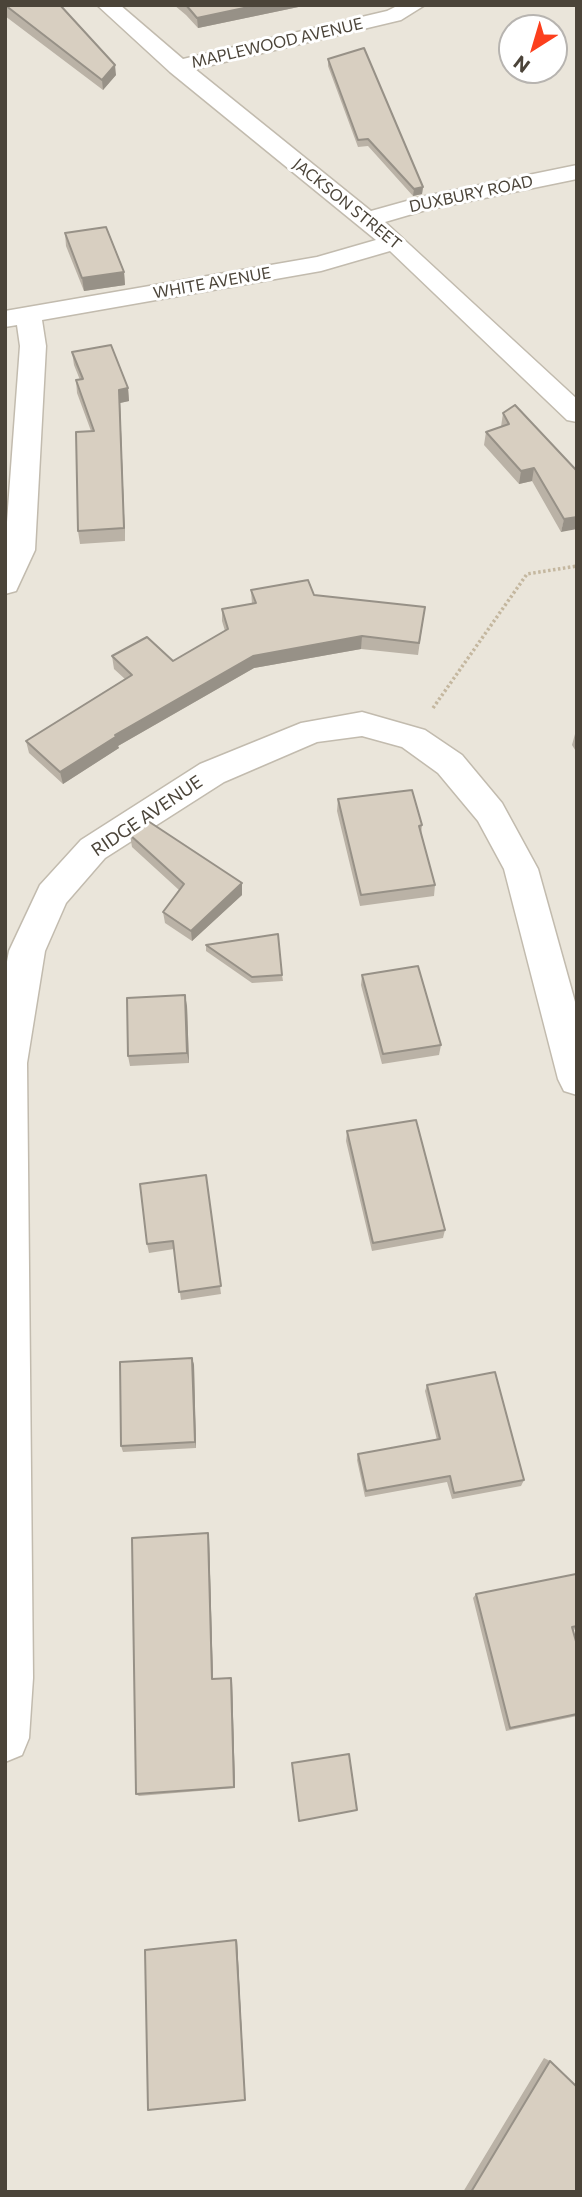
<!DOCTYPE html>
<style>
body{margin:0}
#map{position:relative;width:582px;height:2197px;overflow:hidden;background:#f6f3ec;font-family:Commissioner,sans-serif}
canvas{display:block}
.frame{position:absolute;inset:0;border:7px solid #4b4439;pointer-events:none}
.north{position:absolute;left:498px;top:14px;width:70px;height:70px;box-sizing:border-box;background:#fff;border:2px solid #b7b4b0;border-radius:50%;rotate:217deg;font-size:19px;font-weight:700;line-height:28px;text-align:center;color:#4b4439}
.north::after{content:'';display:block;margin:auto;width:24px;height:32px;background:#fc3f1d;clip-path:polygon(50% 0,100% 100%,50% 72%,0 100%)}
</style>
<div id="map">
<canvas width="582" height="2197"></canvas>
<div class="frame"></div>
<div class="north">N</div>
</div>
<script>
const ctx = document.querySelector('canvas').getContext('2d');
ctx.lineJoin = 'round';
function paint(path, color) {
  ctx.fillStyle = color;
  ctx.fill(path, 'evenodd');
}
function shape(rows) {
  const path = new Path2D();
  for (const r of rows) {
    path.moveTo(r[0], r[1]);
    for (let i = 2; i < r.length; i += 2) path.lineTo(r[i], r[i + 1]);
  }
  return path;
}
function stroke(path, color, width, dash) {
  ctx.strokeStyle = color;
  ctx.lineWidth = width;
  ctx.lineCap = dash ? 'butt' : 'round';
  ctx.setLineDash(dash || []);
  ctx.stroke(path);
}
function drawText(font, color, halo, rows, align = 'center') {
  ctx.font = font + ' Commissioner,sans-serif';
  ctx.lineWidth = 6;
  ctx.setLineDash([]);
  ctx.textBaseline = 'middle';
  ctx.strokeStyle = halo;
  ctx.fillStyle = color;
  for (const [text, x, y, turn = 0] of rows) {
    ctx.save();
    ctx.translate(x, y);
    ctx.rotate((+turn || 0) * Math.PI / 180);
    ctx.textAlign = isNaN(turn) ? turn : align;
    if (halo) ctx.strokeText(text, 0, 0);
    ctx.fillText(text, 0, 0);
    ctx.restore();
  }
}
paint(shape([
 [5,5,577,5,577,2192,5,2192],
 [512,28,554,28,554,70,512,70]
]), '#eae5da');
const minor = shape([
 [97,5,120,5,183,59,387,11,399,5,425,5,401,20,195,69,371,211,421,197,577,165,577,179,426,210,385,222,577,399,577,422,567,420,390,251,321,271,42,320,46,346,35,550,16,591,5,594,5,549,20,346,17,325,5,327,5,311,317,257,376,240,170,72,97,5],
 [362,712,425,730,462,755,502,803,538,869,577,1009,577,1095,564,1091,558,1079,504,869,478,821,438,773,402,747,362,736,317,742,224,782,105,858,66,903,45,951,27,1063,33,1678,29,1738,22,1755,5,1762,5,972,9,951,40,885,81,840,200,764,301,723,362,712]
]);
stroke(minor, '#c2bbae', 3);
stroke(shape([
 [433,708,527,574,577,566]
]), '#c4b79f', 3.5, [2.5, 2.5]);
paint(minor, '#fff');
paint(shape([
 [5,5,116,75,103,90,5,16],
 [174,5,308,5,198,28,186,15],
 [328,59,423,187,422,194,413,196,368,146,358,147,328,66],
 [65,233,124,272,125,285,84,291,66,246],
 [72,352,128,388,129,401,120,403,125,541,80,544,78,531,91,431,77,393,76,380,80,380,74,365],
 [503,413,577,471,561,532,532,481,519,484,484,445,486,432,501,427],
 [251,590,314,595,425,607,418,655,361,649,254,668,118,746,119,748,63,784,29,753,26,741,125,679,114,669,112,656,173,661,225,631,222,621,222,609,252,604],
 [577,733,577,753,572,745,575,734],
 [338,799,422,825,421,835,435,885,434,896,360,906,337,811],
 [130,835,242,883,242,895,192,941,165,923,163,912,179,890,132,847],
 [206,945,282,975,283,981,252,983,206,951],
 [362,975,441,1045,439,1055,382,1064,361,985],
 [187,1006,189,1063,130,1066,128,1056],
 [347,1131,445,1230,443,1238,372,1251,346,1141],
 [206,1175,221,1294,181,1300,174,1249,149,1253,147,1244],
 [192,1358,194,1365,196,1448,123,1452,121,1446],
 [427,1385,524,1480,521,1486,452,1499,447,1482,365,1497,357,1460,358,1454,437,1440,425,1391],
 [208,1533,209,1538,213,1679,231,1678,232,1681,235,1788,139,1796,136,1794],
 [577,1578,577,1629,573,1630,577,1645,577,1716,506,1731,473,1598,476,1594],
 [237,1940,245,2097,145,1950],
 [544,2058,550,2061,577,2192,463,2192]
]), '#bab2a6');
paint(shape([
 [258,5,308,5,198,28,197,18],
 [115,65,116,75,103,90,102,80],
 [423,187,422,194,413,196,414,189],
 [124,272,125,285,84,291,82,278],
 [128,388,129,401,120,403,125,541,124,528,119,390],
 [534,468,532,481,519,484,521,471],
 [577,517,577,529,561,532,564,519],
 [362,636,361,649,254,668,118,746,119,748,63,784,60,772,115,735,253,656],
 [242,883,242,895,192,941,191,931],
 [185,995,187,1006,189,1063,187,1053],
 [192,1358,194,1365,196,1448,195,1442],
 [208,1533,209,1538,213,1682,212,1679],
 [231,1678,232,1681,235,1788,234,1787],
 [236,1940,237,1940,245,2097,245,2100]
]), '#979187');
const building = shape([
 [5,5,60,5,115,65,102,80,5,5],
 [186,5,258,5,197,18,186,5],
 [364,48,423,187,414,189,368,139,358,140,328,59,364,48],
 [106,227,124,272,82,278,65,233,106,227],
 [111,345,128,388,119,390,124,528,78,531,76,432,94,431,76,380,83,379,72,352,111,345],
 [515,405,577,471,577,517,564,519,534,468,521,471,486,432,509,424,503,413,515,405],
 [308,580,314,595,425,607,419,643,362,636,253,656,115,735,117,736,60,772,26,741,132,675,112,656,147,637,173,661,228,629,222,609,256,603,251,590,308,580],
 [412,790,422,825,419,826,435,885,361,895,338,799,412,790],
 [148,821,242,883,191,931,163,912,184,884,130,835,148,821],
 [278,934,282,975,252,977,206,945,278,934],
 [418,966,441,1045,383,1054,362,975,418,966],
 [185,995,187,1053,128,1056,127,998,185,995],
 [416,1120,445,1230,373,1243,347,1131,416,1120],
 [206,1175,221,1286,179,1292,173,1241,147,1244,140,1184,206,1175],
 [192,1358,195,1442,121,1446,120,1362,192,1358],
 [495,1372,524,1480,454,1493,450,1476,366,1491,358,1454,440,1439,427,1385,495,1372],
 [208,1533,212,1679,231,1678,234,1787,136,1794,132,1538,208,1533],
 [576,1574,577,1578,577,1626,572,1627,577,1645,577,1714,510,1728,476,1594,576,1574],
 [349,1754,357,1810,299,1821,292,1763,349,1754],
 [236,1940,245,2100,148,2110,145,1950,236,1940],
 [550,2061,577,2087,577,2192,471,2192,550,2061]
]);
paint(building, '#d8cfc1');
stroke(building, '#979187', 2);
drawText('16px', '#4b4439', '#fff', [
 ["MAPLEWOOD AVENUE",277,43,-13],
 ["DUXBURY ROAD",471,194,-12],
 ["JACKSON STREET",347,204,39],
 ["WHITE AVENUE",212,283,-10]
]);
drawText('18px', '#4b4439', '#fff', [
 ["RIDGE AVENUE",147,816,-34]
]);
</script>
